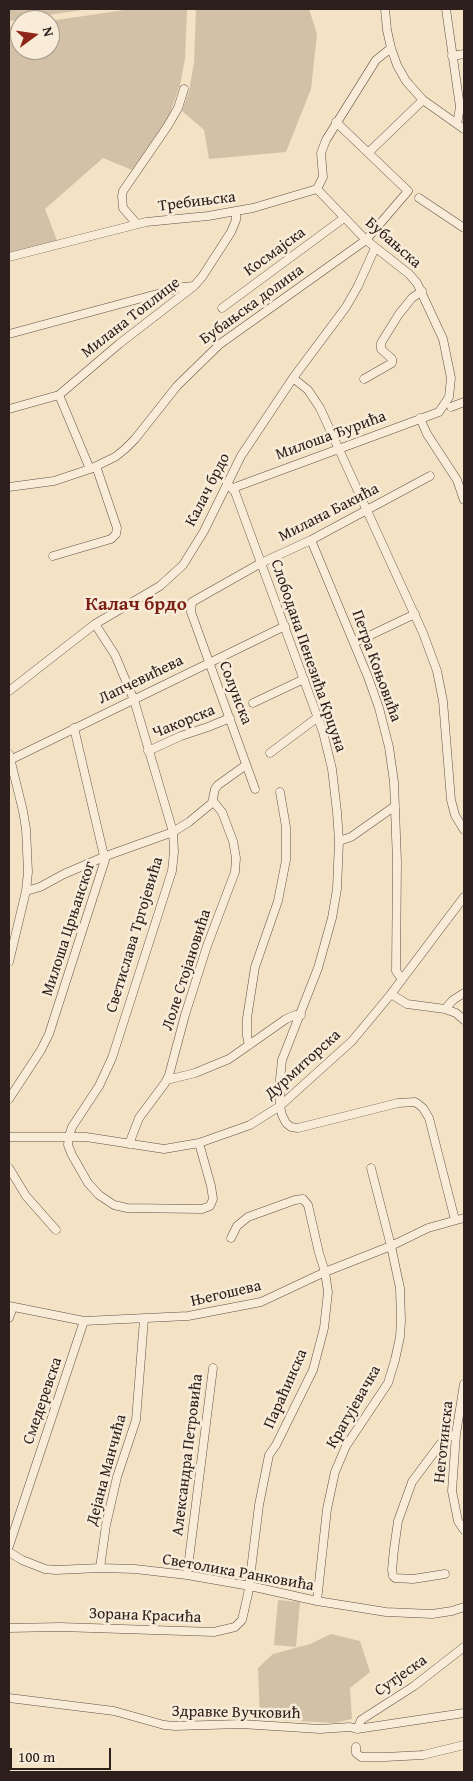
<!DOCTYPE html>
<meta charset="utf-8">
<style>
body{margin:0}
#map{position:relative;width:473px;height:1781px;overflow:hidden;background:#f4e2c4;font-family:"Gentium Book Plus",serif}
canvas{display:block}
.frame{position:absolute;inset:0;border:10px solid #2d201c;pointer-events:none}
.north{position:absolute;left:10px;top:10px;width:50px;height:50px;box-sizing:border-box;background:#f8ecd9;border:1px solid #a79a8d;border-radius:50%;rotate:76deg;font-size:14px;font-weight:700;line-height:20px;text-align:center;color:#2d201c}
.north::after{content:'';display:block;margin:auto;width:18px;height:22px;background:#8f2418;clip-path:polygon(50% 0,100% 100%,50% 72%,0 100%)}
.scale{position:absolute;left:10px;top:1748px;width:101px;height:22px;box-sizing:border-box;border:2px solid #2d201c;border-top:0;padding-left:6px;font-size:15px;line-height:18px;white-space:nowrap;color:#2d201c;-webkit-text-stroke:4px #f8ecd9;paint-order:stroke}
</style>
<div id="map">
<canvas width="473" height="1781"></canvas>
<div class="frame"></div>
<div class="north">N</div>
<div class="scale">100 m</div>
</div>
<script>
const ctx = document.querySelector('canvas').getContext('2d');
ctx.lineJoin = 'round';
function paint(path, color) {
  ctx.fillStyle = color;
  ctx.fill(path, 'evenodd');
}
function shape(rows) {
  const path = new Path2D();
  for (const r of rows) {
    path.moveTo(r[0], r[1]);
    for (let i = 2; i < r.length; i += 2) path.lineTo(r[i], r[i + 1]);
  }
  return path;
}
function stroke(path, color, width, dash) {
  ctx.strokeStyle = color;
  ctx.lineWidth = width;
  ctx.lineCap = dash ? 'butt' : 'round';
  ctx.setLineDash(dash || []);
  ctx.stroke(path);
}
function drawText(font, color, halo, rows, align = 'center') {
  ctx.font = font + ' "Gentium Book Plus",serif';
  ctx.lineWidth = 5;
  ctx.setLineDash([]);
  ctx.textBaseline = 'middle';
  ctx.strokeStyle = halo;
  ctx.fillStyle = color;
  for (const [text, x, y, turn = 0] of rows) {
    ctx.save();
    ctx.translate(x, y);
    ctx.rotate((+turn || 0) * Math.PI / 180);
    ctx.textAlign = isNaN(turn) ? turn : align;
    if (halo) ctx.strokeText(text, 0, 0);
    ctx.fillText(text, 0, 0);
    ctx.restore();
  }
}
paint(shape([
 [9,9,88,9,9,21],
 [131,9,187,9,185,59,180,85,169,116,132,170,103,158,45,209,58,243,9,257,9,27,20,26,20,50,50,50,50,21],
 [196,9,309,9,317,34,311,89,286,152,209,159,204,130,182,111,189,91,194,63],
 [278,1600,300,1602,296,1647,274,1645],
 [331,1634,360,1641,370,1672,350,1688,352,1719,334,1723,260,1719,258,1668,273,1654,310,1644]
]), '#d2c1a7');
const minor = shape([
 [385,9,387,30,391,48,397,65,406,81,423,100,464,129],
 [446,9,460,107,457,124],
 [452,56,464,54],
 [368,153,423,100],
 [419,198,464,228],
 [137,224,123,208,122,196,123,191,167,127,178,108,184,89],
 [9,257,146,222,208,216,253,208,317,189,323,177,321,153,326,140,376,60,391,48],
 [222,308,344,218],
 [9,334,183,287,194,286],
 [293,378,308,390,320,408,423,633,437,671,443,701,451,800,455,815,464,830],
 [364,379,392,363,392,359,381,349,381,343,399,314,412,298,422,291],
 [59,395,90,469],
 [451,407,464,402],
 [9,409,59,395,119,344,194,286,202,277,231,232,236,220,236,211],
 [420,418,427,434,457,480,464,500],
 [227,483,235,492,323,732,332,769,337,812,339,841,337,889,332,918,318,968,282,1060,280,1079,280,1106,282,1115,286,1123,291,1127,298,1128,398,1103,415,1102,418,1104,423,1108,429,1118,455,1220],
 [9,487,54,481,90,469,115,457,125,449,135,439,177,386,220,344,366,240,408,191,336,122],
 [233,488,439,412,449,397,451,378,443,339,417,283,409,274,366,240,317,189],
 [311,540,368,677,379,708,389,747,394,782,397,862,396,971,402,979],
 [53,556,111,539,116,534,117,528,96,466],
 [95,624,115,655,134,700,173,832,174,852,172,871,112,1058,99,1086,72,1127,69,1136,68,1145,72,1155,88,1183,99,1195,114,1205,127,1208,202,1209,210,1206,213,1199,211,1186,199,1143],
 [354,643,415,614],
 [9,691,95,624,160,586,183,565,204,531,241,456,293,378,346,307,358,286,375,248],
 [253,703,304,679],
 [148,751,181,736,208,727,230,718],
 [270,753,318,717],
 [9,754,23,811,26,829,28,872,26,891,9,962],
 [10,760,285,626],
 [255,789,191,612,192,602,261,563,311,540,430,476],
 [339,841,351,837,395,806],
 [26,891,40,887,64,874,106,856,173,832,189,822,212,803,215,789,218,785,246,765],
 [391,994,407,1004,445,1009,456,1013,464,1020],
 [445,1009,453,1000,464,993],
 [249,1045,247,1036,247,1018,255,967,278,901,286,860,286,827,280,792],
 [167,1080,195,1073,229,1059,286,1019,295,1015,301,1015],
 [9,1099,41,1050,49,1034,105,860,74,728],
 [9,1137,86,1137,164,1149,199,1143,250,1125,280,1106,352,1041,391,994,464,897],
 [129,1144,139,1118,165,1083,169,1075,185,1015,207,946,235,872,236,858,233,841,222,812,213,801],
 [9,1168,26,1196,56,1230],
 [9,1306,84,1321,188,1316,261,1302,325,1272,391,1246,428,1228,464,1218],
 [9,1318,13,1307],
 [464,1384,456,1434,452,1491,458,1521,464,1530],
 [9,1546,84,1321],
 [9,1552,22,1560,45,1569,56,1570,100,1568,135,1569,187,1575,250,1586,317,1601,386,1612,432,1614,452,1611,464,1607],
 [100,1568,106,1525,117,1477,136,1420,144,1319],
 [445,1574,413,1579,395,1578,393,1576,392,1570,394,1549,398,1521,412,1482,441,1443,450,1436,456,1434],
 [187,1575,213,1368],
 [317,1601,327,1509,335,1472,346,1446,388,1383,395,1360,400,1337,401,1321,400,1288,391,1246,371,1168],
 [9,1628,60,1627,214,1632,235,1627,242,1620,248,1594,259,1505,269,1455,276,1445,313,1370,324,1328,328,1292,325,1272,319,1253,308,1205,303,1199,295,1200,248,1217,237,1226,231,1238],
 [9,1698,114,1711,164,1725,175,1726,241,1724,320,1729,350,1727,357,1729,464,1713],
 [357,1729,361,1720,414,1686,464,1647],
 [356,1747,356,1753,361,1757,385,1757,423,1755,464,1745]
]);
stroke(minor, '#5f5046', 9);
stroke(minor, '#f8ecd9', 8);
drawText('16px', '#2d201c', '#f8ecd9', [
 ["Требињска",197,202,-7],
 ["Бубањска",393,243,41],
 ["Космајска",275,252,-36],
 ["Бубањска долина",252,305,-36],
 ["Милана Топлице",131,318,-38],
 ["Милоша Ђурића",331,436,-20],
 ["Калач брдо",208,490,-63],
 ["Милана Бакића",329,513,-27],
 ["Слободана Пенезића Крцуна",308,656,71],
 ["Петра Коњовића",376,666,70],
 ["Лапчевићева",141,680,-26],
 ["Солунска",235,693,69],
 ["Чакорска",184,722,-22],
 ["Милоша Црњанског",69,929,-72],
 ["Светислава Тргојевића",135,935,-73],
 ["Лоле Стојановића",187,970,-72],
 ["Дурмиторска",303,1065,-42],
 ["Његошева",226,1294,-13],
 ["Параћинска",286,1389,-66],
 ["Смедеревска",43,1401,-71],
 ["Крагујевачка",354,1407,-60],
 ["Неготинска",444,1442,-84],
 ["Александра Петровића",188,1455,-83],
 ["Дејана Манчића",107,1470,-75],
 ["Светолика Ранковића",238,1573,10],
 ["Зорана Красића",145,1616,2],
 ["Сутјеска",401,1676,-35],
 ["Здравке Вучковић",236,1713,1]
]);
drawText('bold 19px', '#7a1f14', '#f8ecd9', [
 ["Калач брдо",136,605]
]);
</script>
